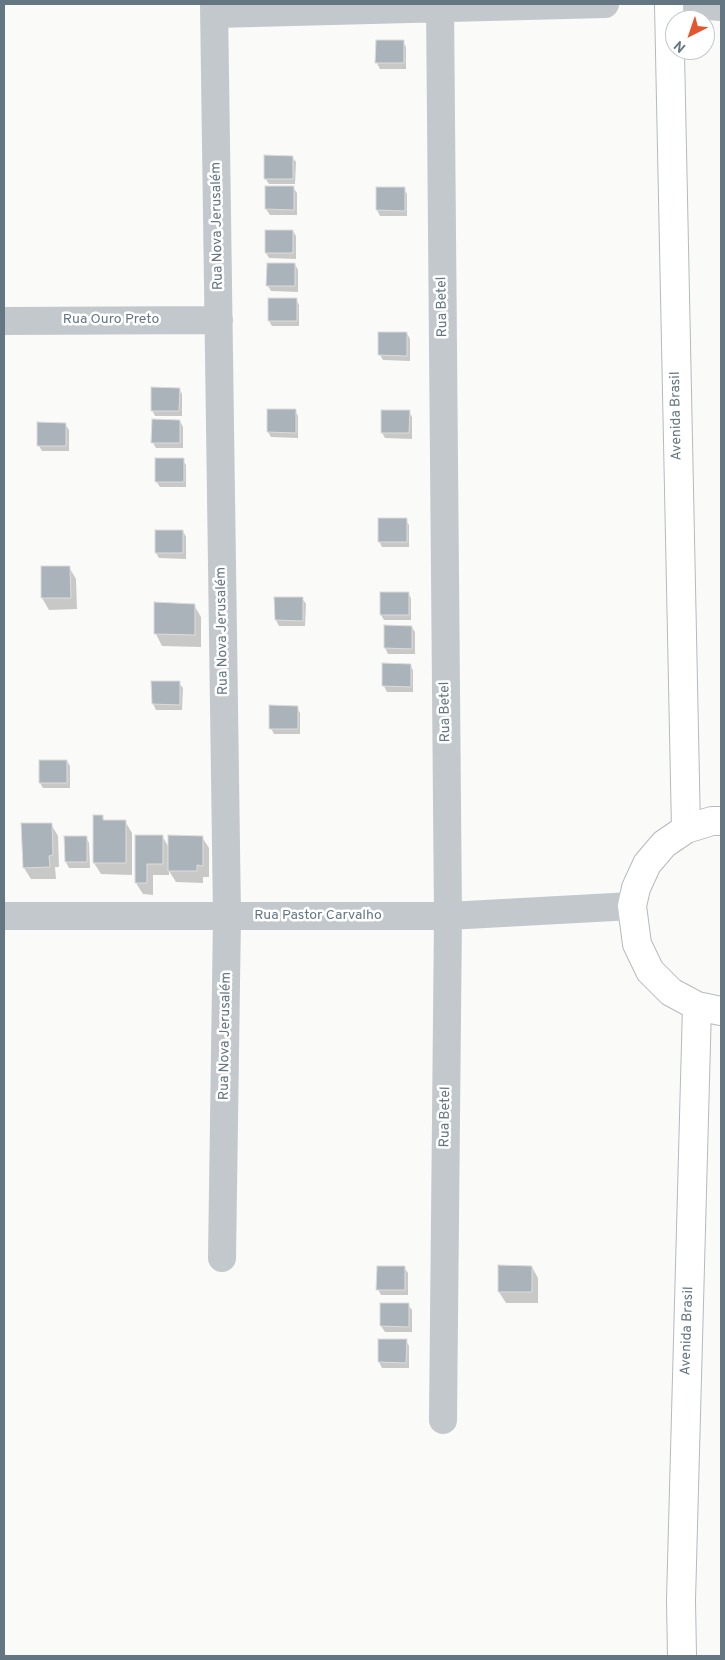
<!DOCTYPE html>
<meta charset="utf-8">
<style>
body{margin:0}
#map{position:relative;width:725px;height:1660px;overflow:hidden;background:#fafaf8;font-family:Overpass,sans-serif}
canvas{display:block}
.frame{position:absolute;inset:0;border:5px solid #657683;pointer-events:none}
.north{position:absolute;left:665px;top:10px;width:50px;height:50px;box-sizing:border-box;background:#fff;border:1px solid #c1c8cd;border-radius:50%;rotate:221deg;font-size:14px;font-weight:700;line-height:20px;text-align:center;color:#657683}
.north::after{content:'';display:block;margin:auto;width:18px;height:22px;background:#e4572e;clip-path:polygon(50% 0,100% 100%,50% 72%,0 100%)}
</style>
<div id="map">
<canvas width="725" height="1660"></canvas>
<div class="frame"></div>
<div class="north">N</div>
</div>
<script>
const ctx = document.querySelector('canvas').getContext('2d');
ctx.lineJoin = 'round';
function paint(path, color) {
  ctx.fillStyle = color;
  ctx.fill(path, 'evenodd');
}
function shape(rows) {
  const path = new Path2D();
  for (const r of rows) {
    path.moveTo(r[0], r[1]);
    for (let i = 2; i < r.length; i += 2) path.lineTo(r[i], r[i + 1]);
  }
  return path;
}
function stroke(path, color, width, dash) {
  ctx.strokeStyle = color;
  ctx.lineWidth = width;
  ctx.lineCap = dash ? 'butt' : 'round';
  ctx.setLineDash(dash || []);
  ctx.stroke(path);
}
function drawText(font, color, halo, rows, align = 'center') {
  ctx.font = font + ' Overpass,sans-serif';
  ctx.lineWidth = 5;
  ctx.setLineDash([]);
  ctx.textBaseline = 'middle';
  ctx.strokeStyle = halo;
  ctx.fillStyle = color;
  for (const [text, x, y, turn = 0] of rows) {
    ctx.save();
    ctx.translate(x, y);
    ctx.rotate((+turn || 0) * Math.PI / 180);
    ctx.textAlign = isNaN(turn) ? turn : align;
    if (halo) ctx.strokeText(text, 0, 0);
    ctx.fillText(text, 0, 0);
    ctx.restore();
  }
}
paint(shape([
 [377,41,403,41,406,47,406,69,380,69,377,63],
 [292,157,296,162,295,184,269,184,265,178],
 [293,187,297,193,297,215,270,215,266,209],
 [404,189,407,194,407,216,380,216,377,210],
 [293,231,296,236,296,259,269,258,266,253],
 [295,264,298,270,298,292,271,291,268,286],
 [296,299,299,305,299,326,272,326,269,321],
 [407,333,410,339,410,361,383,360,380,355],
 [179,389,182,394,182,416,155,416,152,410],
 [295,410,298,416,298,438,271,437,268,432],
 [409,411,412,417,412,439,385,438,382,433],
 [180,421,183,427,183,448,156,448,153,443],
 [65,424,69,430,69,451,42,451,39,446],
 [183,460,186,465,186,487,160,487,156,481],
 [406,520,409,525,409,547,382,547,379,541],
 [183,531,186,537,186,559,159,558,156,553],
 [69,567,76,579,77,609,49,610,42,598],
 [408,593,411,598,411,620,384,620,381,615],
 [302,598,306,604,305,626,279,626,276,620],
 [155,604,194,605,201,617,201,647,162,646,156,634],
 [385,626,412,627,415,632,415,654,388,654,385,648],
 [410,665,413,670,413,692,387,692,384,686],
 [179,683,183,688,182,710,156,710,153,704],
 [297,707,300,713,300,734,274,734,271,728],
 [67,761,70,766,70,788,43,788,40,783],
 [102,816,105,821,125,821,132,833,132,875,101,874,94,863],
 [51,824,58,836,59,867,55,867,56,879,31,879,24,868],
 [137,836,163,837,169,848,202,837,209,848,209,877,203,877,203,883,176,882,169,871,169,875,153,875,153,895,143,894,136,883],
 [66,837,86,837,89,843,90,868,69,868,66,862],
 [404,1267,408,1273,408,1295,381,1295,378,1289],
 [532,1267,538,1278,538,1303,506,1303,499,1292],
 [381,1304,408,1305,412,1310,412,1332,385,1332,381,1326],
 [379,1340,406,1340,409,1346,409,1368,382,1368,379,1362]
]), '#0003');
const building = shape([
 [376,40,404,40,404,63,375,63,376,40],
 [264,155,293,156,293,179,264,179,264,155],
 [265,186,294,186,294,210,265,209,265,186],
 [376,187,405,187,405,211,376,210,376,187],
 [265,230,293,230,293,253,265,253,265,230],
 [267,263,295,263,295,286,266,286,267,263],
 [268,298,297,298,297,321,268,321,268,298],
 [378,332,407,332,407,356,378,355,378,332],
 [151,387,180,388,179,411,151,411,151,387],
 [267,409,296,409,296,433,267,432,267,409],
 [381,410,410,410,409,433,381,433,381,410],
 [152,419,180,420,180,443,151,443,152,419],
 [37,422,66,423,66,446,37,446,37,422],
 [155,458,184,458,184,482,155,482,155,458],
 [378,518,407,518,407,542,378,542,378,518],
 [155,530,183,530,183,553,155,553,155,530],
 [41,566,70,566,71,598,41,598,41,566],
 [380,592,409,592,409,615,380,615,380,592],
 [274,597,303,597,303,621,275,620,274,597],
 [154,602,195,604,195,635,154,634,154,602],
 [384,625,412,626,412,649,384,648,384,625],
 [382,663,411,664,411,687,382,686,382,663],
 [151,681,180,681,180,705,152,704,151,681],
 [269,705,298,706,298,729,269,729,269,705],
 [39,760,67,760,67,783,39,783,39,760],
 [93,815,103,815,103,820,126,820,126,863,93,863,93,815],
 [21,823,52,823,53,855,49,856,50,867,23,868,21,823],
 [135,835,163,835,163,864,147,864,147,883,135,883,135,835],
 [168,835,203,836,203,866,197,865,197,871,168,871,168,835],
 [64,836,87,836,87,862,65,862,64,836],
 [498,1265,532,1266,532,1292,498,1292,498,1265],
 [377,1266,405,1266,405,1290,376,1290,377,1266],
 [380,1303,409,1303,409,1327,380,1326,380,1303],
 [378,1339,407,1339,406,1363,378,1362,378,1339]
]);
paint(building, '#aab3b9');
stroke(building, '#dcdcda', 1);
const major = shape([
 [669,4,686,829],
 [721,821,712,821,686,829,664,844,647,864,636,888,632,906,637,944,650,971,671,992,697,1006,721,1011],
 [682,1656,681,1600,697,1006]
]);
stroke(major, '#b5babe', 30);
stroke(shape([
 [214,4,227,916,222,1258],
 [440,4,448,916,443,1420],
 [686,4,721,7],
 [215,14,605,4],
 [4,321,219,320],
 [4,916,448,916,632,906]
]), '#c3c8cc', 28);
stroke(major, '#fff', 28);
drawText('14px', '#657683', '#fff', [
 ["Rua Nova Jerusalém",218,226,-91],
 ["Rua Betel",443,307,-91],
 ["Rua Ouro Preto",111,320],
 ["Avenida Brasil",677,416,-91],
 ["Rua Nova Jerusalém",223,631,-91],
 ["Rua Betel",446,712,-91],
 ["Rua Pastor Carvalho",318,916],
 ["Rua Nova Jerusalém",226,1036,-89],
 ["Rua Betel",446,1117,-89],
 ["Avenida Brasil",688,1331,-88]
]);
</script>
